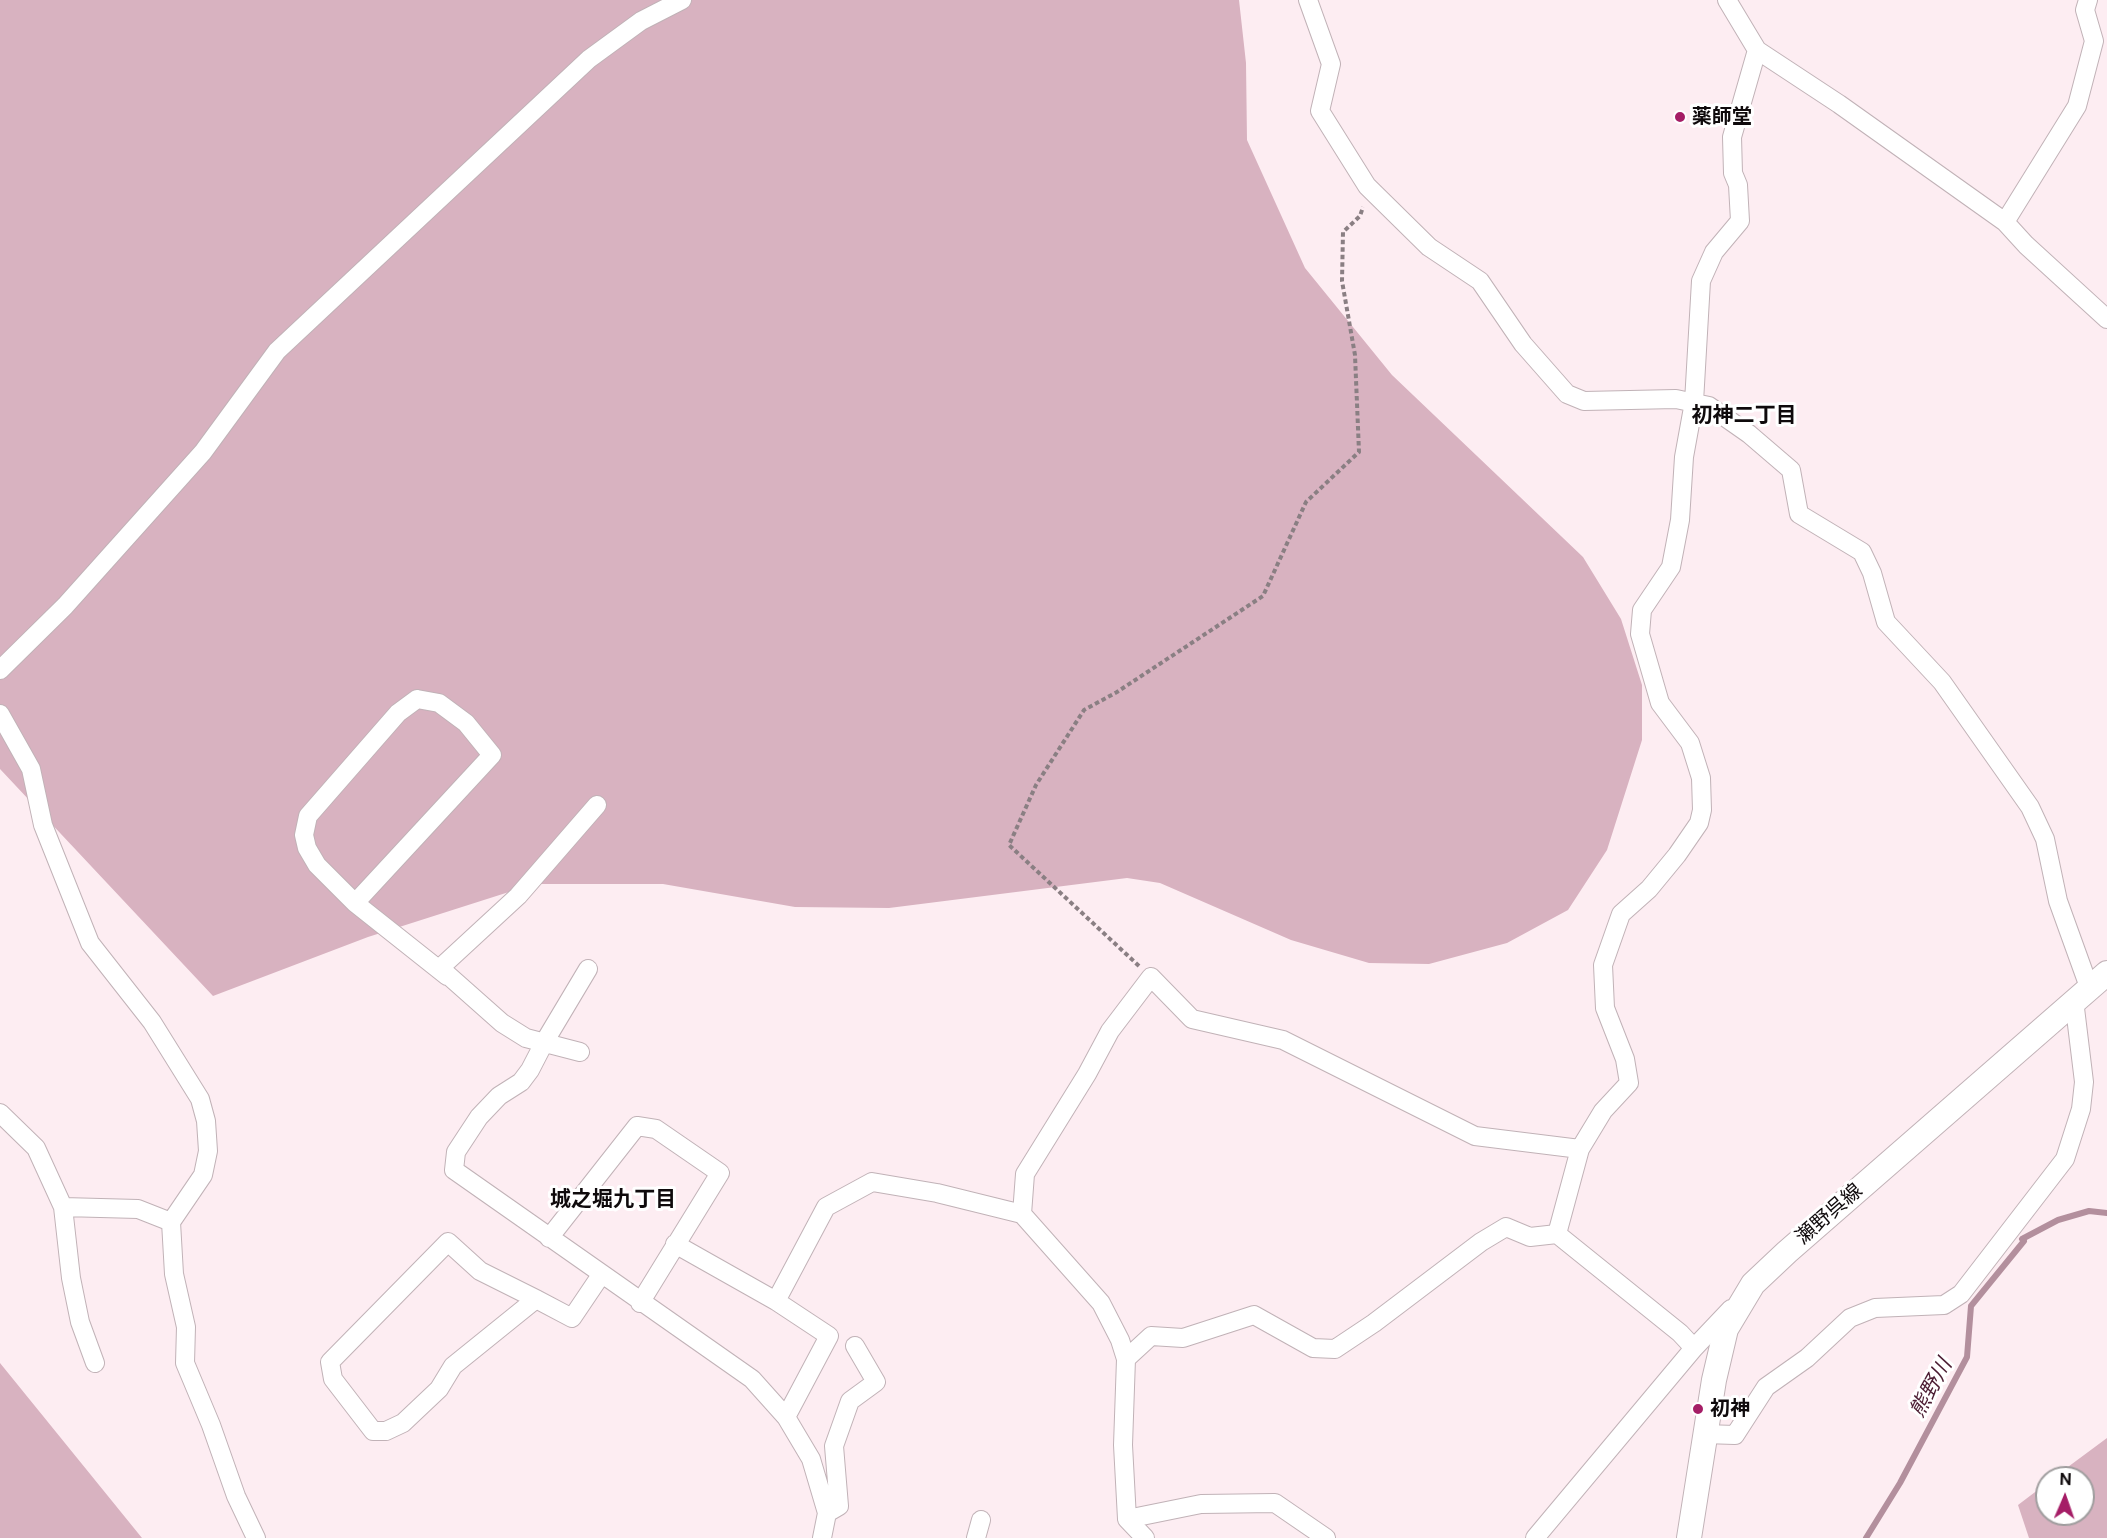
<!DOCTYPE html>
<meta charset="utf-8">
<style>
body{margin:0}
#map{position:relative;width:2107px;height:1538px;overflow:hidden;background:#fdedf2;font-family:"Public Sans",sans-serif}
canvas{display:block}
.north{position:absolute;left:2035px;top:1466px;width:60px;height:60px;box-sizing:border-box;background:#fff;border:2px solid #9f9d9e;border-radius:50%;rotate:2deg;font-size:16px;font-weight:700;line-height:24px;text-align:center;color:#0f0a0c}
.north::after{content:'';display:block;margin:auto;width:21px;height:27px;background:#a51d66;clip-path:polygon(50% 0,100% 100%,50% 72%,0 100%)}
</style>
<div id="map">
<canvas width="2107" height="1538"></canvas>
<div class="north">N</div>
</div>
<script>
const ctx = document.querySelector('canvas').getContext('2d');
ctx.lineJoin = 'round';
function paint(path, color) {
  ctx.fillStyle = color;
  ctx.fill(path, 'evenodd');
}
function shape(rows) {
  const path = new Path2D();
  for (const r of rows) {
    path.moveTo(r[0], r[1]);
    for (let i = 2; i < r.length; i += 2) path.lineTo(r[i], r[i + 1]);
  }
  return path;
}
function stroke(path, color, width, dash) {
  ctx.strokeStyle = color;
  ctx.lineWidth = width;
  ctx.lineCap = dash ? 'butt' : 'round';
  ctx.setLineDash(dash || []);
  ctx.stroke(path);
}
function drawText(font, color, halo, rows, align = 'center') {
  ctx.font = font + ' "Public Sans","Noto Sans JP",sans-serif';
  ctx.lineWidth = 6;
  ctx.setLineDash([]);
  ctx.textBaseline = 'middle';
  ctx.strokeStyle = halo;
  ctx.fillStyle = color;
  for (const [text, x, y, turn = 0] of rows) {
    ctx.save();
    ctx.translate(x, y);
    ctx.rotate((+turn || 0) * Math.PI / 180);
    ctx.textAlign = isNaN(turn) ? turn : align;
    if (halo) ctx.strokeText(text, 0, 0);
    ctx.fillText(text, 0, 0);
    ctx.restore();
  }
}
paint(shape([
 [0,0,1239,0,1246,63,1247,140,1305,268,1392,375,1583,557,1621,619,1642,685,1642,740,1607,850,1568,910,1507,943,1429,964,1369,963,1291,940,1160,883,1127,878,889,908,795,907,663,884,534,884,368,937,213,996,0,769],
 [0,1363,142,1538,0,1538],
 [2107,1438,2107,1538,2029,1538,2018,1505,2047,1483,2047,1514,2083,1514,2083,1478,2053,1478]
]), '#d8b2c0');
stroke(shape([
 [1866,1538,1900,1483,1967,1357,1971,1306,2024,1241,2022,1239,2058,1220,2089,1211,2107,1213]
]), '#b38f9d', 6);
const minor = shape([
 [1308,0,1331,64,1320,111,1367,186,1429,247,1480,281,1523,344,1567,394,1584,401,1676,399,1709,406,1749,434,1791,470,1799,514,1862,552,1872,573,1886,622,1942,682,2030,807,2045,839,2058,901,2089,987],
 [1727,0,1757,50,1839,104,2005,222,2026,245,2107,319],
 [2005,222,2077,106,2094,41,2085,10,2088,0],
 [0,670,65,606,203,452,277,351,589,59,641,21,682,0],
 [417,699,439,703,466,723,492,755,355,903,317,865,307,848,304,835,308,816,398,713,417,699],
 [0,714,31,769,43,825,90,943,152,1022,200,1099,206,1121,208,1151,203,1175,171,1222,174,1274,186,1327,185,1363,211,1425,236,1496,256,1538],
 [355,903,447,976],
 [440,968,518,896,597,805],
 [440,968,502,1023,526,1038,580,1052],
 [588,969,545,1041,530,1070,521,1082,499,1096,479,1117,456,1152,454,1170,752,1379,786,1417,811,1459,827,1513,822,1538],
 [0,1113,36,1148,63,1207,138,1209,171,1222],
 [63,1207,71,1278,80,1322,95,1363],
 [1022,1214,1025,1174,1087,1074,1110,1031,1151,977,1192,1019,1283,1040,1475,1136,1580,1149],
 [549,1238,637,1126,656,1129,720,1173,640,1303],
 [675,1244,776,1301,829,1336,786,1417],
 [536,1299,453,1366,439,1389,403,1423,386,1431,373,1431,333,1379,330,1362,448,1242,480,1271,536,1299,572,1318,601,1275],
 [776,1301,826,1207,872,1182,937,1193,1022,1214,1101,1303,1120,1340,1126,1359,1123,1445,1127,1519,1145,1538],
 [1694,1348,1680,1333,1557,1234,1580,1149,1603,1111,1629,1083,1625,1059,1605,1008,1603,965,1621,914,1649,889,1677,855,1699,823,1702,810,1701,778,1690,743,1660,703,1640,634,1642,610,1671,567,1680,520,1684,457,1694,402,1701,281,1714,252,1740,221,1738,185,1733,173,1732,137,1757,50],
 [1126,1359,1151,1336,1183,1338,1254,1315,1313,1348,1335,1349,1374,1323,1481,1242,1506,1227,1530,1237,1557,1234],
 [1704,1434,1735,1435,1766,1387,1807,1358,1850,1318,1875,1308,1944,1305,1961,1294,2065,1159,2081,1109,2084,1082,2074,1000],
 [827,1513,839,1506,834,1446,850,1401,876,1382,855,1346],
 [1127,1519,1201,1504,1275,1503,1326,1538],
 [976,1538,981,1520],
 [1535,1538,1694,1348,1731,1309]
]);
const major = shape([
 [1689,1538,1714,1380,1726,1329,1753,1284,1787,1252,2107,973]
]);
stroke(minor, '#c1b2b7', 20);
stroke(major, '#c1b2b7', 26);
stroke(shape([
 [1139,966,1009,845,1036,785,1084,710,1117,692,1263,596,1306,502,1359,452,1355,355,1342,281,1343,232,1360,216,1363,207]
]), '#8a7f83', 4, [4.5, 3]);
stroke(minor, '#fff', 18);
stroke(major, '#fff', 24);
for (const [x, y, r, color] of [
 [1680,117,6,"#a51d66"],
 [1698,1409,6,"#a51d66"]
]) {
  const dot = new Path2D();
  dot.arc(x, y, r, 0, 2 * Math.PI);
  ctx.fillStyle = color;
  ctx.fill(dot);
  stroke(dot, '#fff', 2);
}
drawText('bold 20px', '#0f0a0c', '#fff', [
 ["薬師堂",1692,117],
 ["初神",1710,1409]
], 'left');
drawText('20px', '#0f0a0c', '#fff', [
 ["瀬野呉線",1829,1214,-41]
]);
drawText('bold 21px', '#0f0a0c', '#fff', [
 ["初神二丁目",1744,416],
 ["城之堀九丁目",613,1200]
]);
drawText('italic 21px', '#4b1c32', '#fff', [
 ["熊野川",1931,1388,-61]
]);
</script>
